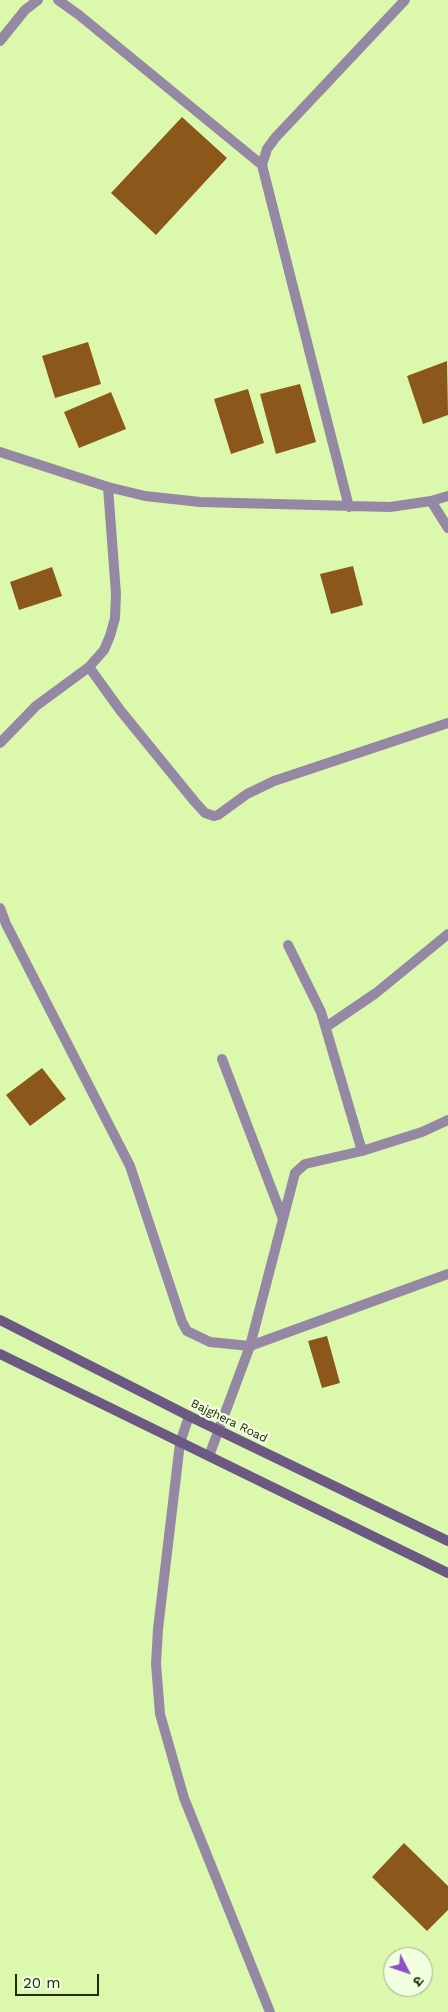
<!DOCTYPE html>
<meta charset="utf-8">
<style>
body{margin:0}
#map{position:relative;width:448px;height:2012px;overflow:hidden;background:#dbf8ad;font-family:"Work Sans","Noto Sans Devanagari",sans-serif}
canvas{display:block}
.north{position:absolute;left:383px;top:1947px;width:50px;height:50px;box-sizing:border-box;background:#f2fee0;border:1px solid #9eaa8c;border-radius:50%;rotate:131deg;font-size:14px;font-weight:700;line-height:20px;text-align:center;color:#212b0d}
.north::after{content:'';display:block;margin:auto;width:18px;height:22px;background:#8d50c6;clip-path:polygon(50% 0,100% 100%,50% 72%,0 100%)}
.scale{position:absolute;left:15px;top:1974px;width:84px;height:22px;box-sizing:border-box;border:2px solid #212b0d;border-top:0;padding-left:6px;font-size:15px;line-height:18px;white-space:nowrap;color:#212b0d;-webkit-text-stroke:4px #f2fee0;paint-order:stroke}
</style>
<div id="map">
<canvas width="448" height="2012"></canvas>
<div class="north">उ</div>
<div class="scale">20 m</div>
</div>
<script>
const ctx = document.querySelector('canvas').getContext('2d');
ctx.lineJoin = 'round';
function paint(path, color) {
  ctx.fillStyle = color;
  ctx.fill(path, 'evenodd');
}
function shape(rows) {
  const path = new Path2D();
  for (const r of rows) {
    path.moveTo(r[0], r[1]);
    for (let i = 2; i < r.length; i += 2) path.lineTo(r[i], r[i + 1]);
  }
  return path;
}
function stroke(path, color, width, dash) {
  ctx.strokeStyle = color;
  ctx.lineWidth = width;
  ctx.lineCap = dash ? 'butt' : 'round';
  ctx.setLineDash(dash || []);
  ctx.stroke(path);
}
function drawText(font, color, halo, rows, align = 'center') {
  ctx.font = font + ' "Work Sans",sans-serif';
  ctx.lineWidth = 5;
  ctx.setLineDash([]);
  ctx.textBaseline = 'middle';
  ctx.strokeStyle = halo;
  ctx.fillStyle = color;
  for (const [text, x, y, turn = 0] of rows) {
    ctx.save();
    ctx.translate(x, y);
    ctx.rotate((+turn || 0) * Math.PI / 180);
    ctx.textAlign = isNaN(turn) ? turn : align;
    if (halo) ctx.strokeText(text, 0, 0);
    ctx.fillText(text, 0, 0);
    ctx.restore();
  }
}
paint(shape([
 [182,117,227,158,156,235,111,193],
 [88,342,101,384,55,398,42,356],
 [447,361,448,415,423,424,407,376],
 [300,384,316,442,276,454,260,394],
 [248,389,264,443,231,454,214,399],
 [111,392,126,429,79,448,64,412],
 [353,566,363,605,331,614,320,574],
 [52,567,62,596,19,610,10,582],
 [42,1068,66,1099,30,1126,6,1095],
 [327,1336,340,1383,322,1388,308,1341],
 [404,1843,448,1886,448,1910,427,1931,372,1877]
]), '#8b571a');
stroke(shape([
 [58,0,79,15,262,165],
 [0,41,25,10,38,0],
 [0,452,108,487,145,496,200,502,390,507,431,501,448,496],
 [431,501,448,528],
 [349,507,262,165,267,149,275,138,405,0],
 [89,667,120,710,195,802,205,813,214,816,218,815,247,794,274,781,448,723],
 [0,743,36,706,89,667,104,650,110,636,115,618,116,594,108,487],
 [0,908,6,924,130,1166,182,1322,187,1331,210,1342,250,1346,448,1274],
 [288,945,321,1012,362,1151],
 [326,1027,376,993,448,934],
 [222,1059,283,1219],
 [189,1416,180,1443,158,1629,156,1664,160,1714,184,1798,270,2012],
 [209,1456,250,1346,295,1173,305,1164,362,1151,422,1132,448,1120]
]), '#9588a5', 10);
stroke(shape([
 [0,1320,189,1416,448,1541],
 [0,1354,448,1573]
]), '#6c5983', 10);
drawText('12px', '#212b0d', '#f2fee0', [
 ["Bajghera Road",229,1421,26]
]);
</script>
